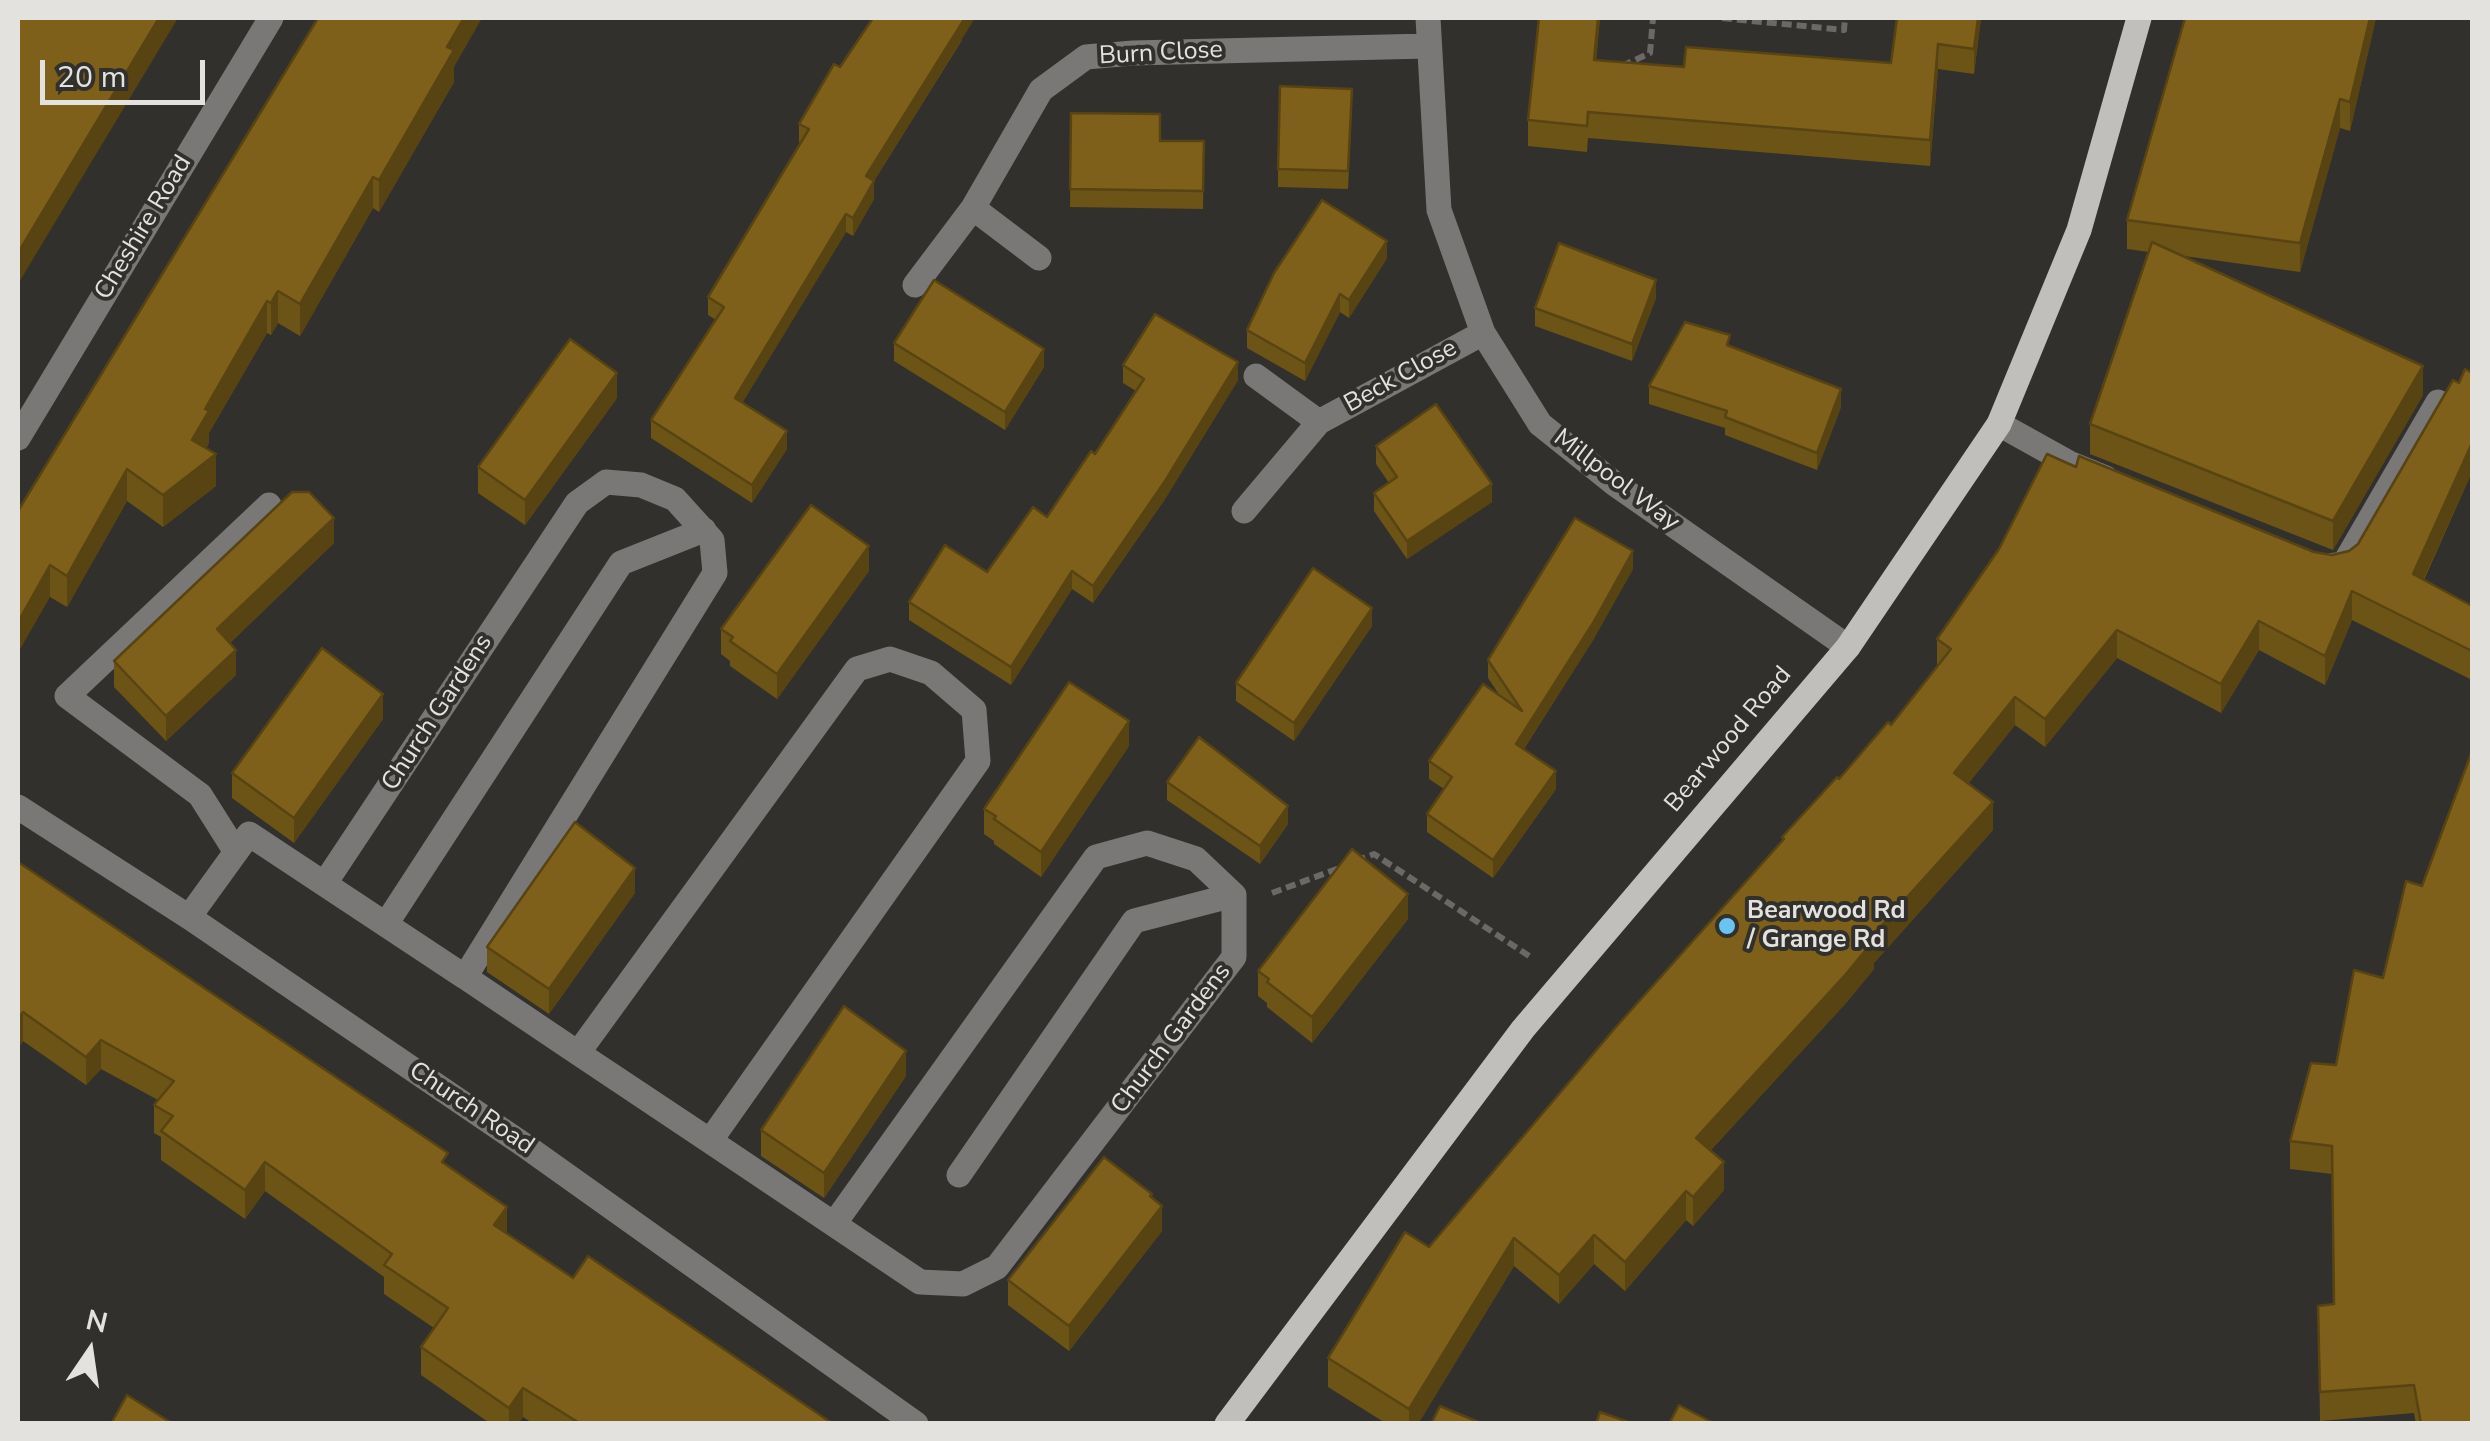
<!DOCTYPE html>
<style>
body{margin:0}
#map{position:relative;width:2490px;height:1441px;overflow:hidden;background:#32302d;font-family:"Nunito Sans",sans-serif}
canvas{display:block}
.frame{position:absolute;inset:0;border:20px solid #e3e2df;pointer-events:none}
.north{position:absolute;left:40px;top:1301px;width:100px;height:100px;-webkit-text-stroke:8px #32302d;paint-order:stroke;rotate:13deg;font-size:28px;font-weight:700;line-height:40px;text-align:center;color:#e3e2df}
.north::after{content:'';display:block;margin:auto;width:35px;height:45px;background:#e3e2df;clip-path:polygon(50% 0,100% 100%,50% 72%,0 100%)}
.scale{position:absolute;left:40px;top:60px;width:165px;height:45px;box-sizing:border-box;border:5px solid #e3e2df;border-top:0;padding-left:12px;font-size:30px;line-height:35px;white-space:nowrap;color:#e3e2df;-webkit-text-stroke:8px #32302d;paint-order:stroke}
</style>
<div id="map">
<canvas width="2490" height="1441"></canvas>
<div class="frame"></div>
<div class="north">N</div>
<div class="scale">20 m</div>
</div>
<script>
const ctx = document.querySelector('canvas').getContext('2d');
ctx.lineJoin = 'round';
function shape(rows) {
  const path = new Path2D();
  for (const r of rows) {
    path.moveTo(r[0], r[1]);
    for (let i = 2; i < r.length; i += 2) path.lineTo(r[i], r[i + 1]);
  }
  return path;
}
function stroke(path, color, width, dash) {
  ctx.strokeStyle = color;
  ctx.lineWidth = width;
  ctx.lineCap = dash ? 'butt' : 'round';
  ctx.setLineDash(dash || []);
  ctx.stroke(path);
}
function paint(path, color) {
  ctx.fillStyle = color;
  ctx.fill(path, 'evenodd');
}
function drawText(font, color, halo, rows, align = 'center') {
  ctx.font = font + ' "Nunito Sans",sans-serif';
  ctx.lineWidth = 8;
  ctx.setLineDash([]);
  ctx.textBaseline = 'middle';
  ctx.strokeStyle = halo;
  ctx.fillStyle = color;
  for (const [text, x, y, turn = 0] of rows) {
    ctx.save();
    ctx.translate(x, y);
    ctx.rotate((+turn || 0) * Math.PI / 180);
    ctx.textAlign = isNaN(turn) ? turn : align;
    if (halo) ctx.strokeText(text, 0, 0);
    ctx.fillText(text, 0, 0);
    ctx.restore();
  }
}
stroke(shape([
 [1722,18,1844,30,1845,18],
 [1622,66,1650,53,1653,18],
 [1356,861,1374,854,1532,958],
 [1272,893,1345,866]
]), '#6b6966', 6, [10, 5]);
stroke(shape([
 [1428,18,1439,210,1483,333,1540,424,1615,484,1848,647],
 [1039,258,973,208,1041,90,1086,57,1133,53,1428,46],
 [915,285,973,208],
 [1256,376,1319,422],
 [1999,424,2069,463,2106,478],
 [18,438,271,18],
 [1244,511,1319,422,1483,333],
 [2329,566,2344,564,2438,402],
 [18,807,189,917,524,1145,916,1424],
 [236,852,200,795,67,696,269,505],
 [189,917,249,834,465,977,715,573,712,540,675,499,641,485,606,482,577,503,325,883],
 [386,924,621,563,704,530],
 [465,977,578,1053,710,1141,978,761,974,710,931,673,890,659,857,669,578,1053],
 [710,1141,920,1282,963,1284,997,1267,1234,957,1234,895,1196,859,1147,843,1096,857,834,1224],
 [959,1175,1134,921,1234,895]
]), '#797876', 25);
stroke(shape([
 [1227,1424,1523,1029,1848,647,1999,424,2079,230,2139,18]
]), '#c1bfbb', 25);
paint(shape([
 [1600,18,1596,60,1684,67,1891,63,1981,18,1974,74,1938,69,1930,166,1588,138,1587,152,1528,146,1528,120],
 [2185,18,2376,18,2350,131,2340,128,2300,272,2184,256,2423,395,2333,550,2090,454,2090,424,2149,252,2127,249,2127,220],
 [962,40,874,181,874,199,853,236,846,232,742,403,787,449,752,503,651,438,651,420,716,320,708,315,708,297,801,143,799,142,799,124,840,67],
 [454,67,454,82,379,212,373,208,300,336,278,323,271,335,267,333,209,433,209,443,206,448,216,486,163,527,127,501,67,607,50,597,18,511],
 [1352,107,1348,189,1278,187,1278,169],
 [1071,113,1160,141,1204,141,1203,209,1070,207],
 [1387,258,1349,318,1340,312,1305,381,1247,348,1247,330],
 [1656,298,1632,361,1535,326,1535,308],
 [894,343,1044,367,1005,430,894,361],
 [1730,346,1841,407,1817,470,1725,435,1725,428,1649,404,1649,386],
 [1123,365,1238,380,1165,499,1093,603,1072,589,1011,685,909,620,909,602,987,572,1047,517,1095,454,1136,391,1123,383],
 [2472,373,2472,472,2424,580,2472,606,2472,680,2352,620,2325,685,2259,650,2221,713,2117,658,2045,747,2015,725,1968,784,1993,830,1874,963,1874,969,1846,1003,1711,1150,1724,1190,1693,1226,1686,1220,1625,1291,1594,1264,1559,1304,1514,1266,1418,1424,1387,1424,1328,1387,1328,1358,1429,1247,1782,841,1782,837,1891,725,1937,667,1937,639,2076,467,2314,552,2332,555,2349,551,2358,544,2459,383],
 [617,398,525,525,478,493,478,467],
 [1376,446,1492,502,1407,559,1374,511,1374,493,1389,483,1376,464],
 [334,543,230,643,236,675,166,741,114,687,114,661],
 [1633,569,1593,640,1524,749,1556,789,1493,878,1427,832,1427,814,1444,789,1429,779,1429,761,1500,696,1488,678,1488,660],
 [869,571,777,699,730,666,730,661,721,654,721,629],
 [1372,626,1294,741,1236,701,1236,683],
 [383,719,294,843,232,798,232,773],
 [1129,746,1041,877,994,844,994,841,984,834,984,809],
 [1167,782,1288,824,1260,864,1167,800],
 [18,862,448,1167,507,1234,573,1278,833,1424,534,1424,523,1417,518,1424,491,1424,421,1375,421,1347,434,1328,384,1294,384,1277,265,1191,245,1219,161,1160,161,1137,154,1133,154,1105,158,1100,101,1069,86,1085,23,1041,18,1048],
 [2422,886,2472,1424,2416,1424,2414,1413,2320,1421,2318,1306,2333,1304,2332,1174,2290,1169,2290,1141,2336,1065,2383,978],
 [635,893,549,1014,487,972,487,947],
 [1408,919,1312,1043,1267,1007,1267,1003,1258,996,1258,971],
 [906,1076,824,1198,761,1156,761,1130],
 [1152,1198,1162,1231,1069,1351,1008,1305,1008,1280]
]), '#6c5316');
paint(shape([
 [159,18,178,18,18,284,18,253],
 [464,18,482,18,454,67,454,82,379,212,379,180],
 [965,18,975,18,866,194,866,176],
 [1598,18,1600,18,1594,86,1594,60],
 [1978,18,1981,18,1974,74,1974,49],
 [2370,18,2376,18,2350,131,2350,102],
 [1938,44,1938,69,1930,166,1930,140],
 [2340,99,2340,128,2300,272,2300,243],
 [373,177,373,208,300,336,300,304],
 [874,181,874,199,853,236,853,218],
 [846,214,846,232,735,415,735,398],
 [1387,241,1387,258,1349,318,1349,300],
 [1656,280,1656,298,1632,361,1632,344],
 [278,291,278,323,271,335,271,303],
 [1340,294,1340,312,1305,381,1305,363],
 [267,301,267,333,209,433,209,443,192,471,192,440,205,409],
 [1044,349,1044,367,1005,430,1005,412],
 [1238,362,1238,380,1165,499,1093,603,1093,586],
 [2423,366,2423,395,2333,550,2333,521],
 [617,373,617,398,525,525,525,500],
 [1841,389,1841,407,1817,470,1817,453],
 [787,431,787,449,752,503,752,485],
 [2472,443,2472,472,2413,602,2413,574],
 [216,454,216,486,163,527,163,495],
 [127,469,127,501,67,607,67,576],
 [1492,484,1492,502,1407,559,1407,541],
 [334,518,334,543,217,655,217,629],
 [869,546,869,571,777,699,777,674],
 [1633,551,1633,569,1593,640,1516,761,1516,744],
 [50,565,50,597,18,653,18,622],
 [1072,571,1072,589,1011,685,1011,667],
 [2352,591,2352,620,2325,685,2325,656],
 [1372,608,1372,626,1294,741,1294,723],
 [2259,621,2259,650,2221,713,2221,684],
 [2117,630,2117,658,2045,747,2045,719],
 [236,650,236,675,166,741,166,716],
 [383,694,383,719,294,843,294,818],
 [2015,697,2015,725,1954,801,1954,773],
 [1129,721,1129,746,1041,877,1041,852],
 [1556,771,1556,789,1493,878,1493,860],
 [1993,802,1993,830,1874,963,1874,969,1846,1003,1696,1166,1696,1138,1871,937],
 [1288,806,1288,824,1260,864,1260,846],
 [635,868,635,893,549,1014,549,989],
 [1408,894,1408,919,1312,1043,1312,1017],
 [23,1012,23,1041,18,1048,18,1020],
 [101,1040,101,1069,86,1085,86,1057],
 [906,1051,906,1076,824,1198,824,1173],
 [265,1162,265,1191,245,1219,245,1190],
 [1724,1162,1724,1190,1693,1226,1693,1197],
 [1686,1191,1686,1220,1625,1291,1625,1262],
 [1152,1194,1152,1219,1162,1206,1162,1231,1069,1351,1069,1326],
 [507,1207,507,1236,494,1225],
 [1594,1235,1594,1264,1559,1304,1559,1275],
 [1514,1238,1514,1266,1418,1424,1409,1424,1409,1409],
 [523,1388,523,1417,518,1424,509,1424,509,1408]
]), '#584312');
const building = shape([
 [18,18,159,18,18,253,18,18],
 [318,18,464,18,447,47,454,50,379,180,373,177,300,304,278,291,271,303,267,301,205,409,209,411,192,440,216,454,163,495,127,469,67,576,50,565,18,622,18,511,318,18],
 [873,18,965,18,866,176,874,181,853,218,846,214,735,398,787,431,752,485,651,420,724,307,708,297,809,129,799,124,834,64,840,67,873,18],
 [1539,18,1598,18,1594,60,1684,67,1686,47,1891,63,1897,18,1978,18,1974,49,1938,44,1930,140,1588,112,1587,126,1528,120,1539,18],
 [2185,18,2370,18,2350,102,2340,99,2300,243,2127,220,2185,18],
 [1280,86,1352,89,1348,171,1278,169,1280,86],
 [1071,113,1160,114,1160,141,1204,141,1203,191,1070,189,1071,113],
 [1322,200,1387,241,1349,300,1340,294,1305,363,1247,330,1274,273,1322,200],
 [2152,242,2423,366,2333,521,2090,424,2152,242],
 [1559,243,1656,280,1632,344,1535,308,1559,243],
 [934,280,1044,349,1005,412,894,343,934,280],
 [1155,314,1238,362,1165,481,1093,586,1072,571,1011,667,909,602,945,545,987,572,1033,507,1047,517,1091,451,1095,454,1144,379,1123,365,1155,314],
 [1685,322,1730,335,1727,345,1841,389,1817,453,1725,417,1727,411,1649,386,1685,322],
 [570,339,617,373,525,500,478,467,570,339],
 [2465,369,2472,373,2472,443,2413,574,2472,606,2472,651,2352,591,2325,656,2259,621,2221,684,2117,630,2045,719,2015,697,1954,773,1993,802,1871,937,1874,940,1846,974,1696,1138,1724,1162,1693,1197,1686,1191,1625,1262,1594,1235,1559,1275,1514,1238,1409,1409,1328,1358,1405,1232,1429,1247,1616,1027,1784,839,1782,837,1837,777,1839,779,1888,722,1891,725,1951,649,1937,639,1999,549,2047,454,2076,467,2079,456,2314,552,2332,555,2349,551,2358,544,2453,380,2459,383,2465,369],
 [1436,404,1492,484,1407,541,1374,493,1397,477,1376,446,1436,404],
 [292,492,309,492,334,518,217,629,236,650,166,716,114,661,292,492],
 [811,505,869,546,777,674,730,641,733,637,721,629,811,505],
 [1575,518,1633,551,1593,623,1516,744,1556,771,1493,860,1427,814,1452,777,1429,761,1483,684,1522,711,1488,660,1575,518],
 [1313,568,1372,608,1294,723,1236,683,1313,568],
 [322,648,383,694,294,818,232,773,322,648],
 [1069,682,1129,721,1041,852,994,819,996,816,984,809,1069,682],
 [1199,737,1288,806,1260,846,1167,782,1199,737],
 [2472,751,2472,1424,2421,1424,2414,1385,2320,1392,2318,1306,2334,1304,2332,1146,2290,1141,2311,1063,2336,1065,2354,970,2383,978,2406,881,2422,886,2472,751],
 [575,822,635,868,549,989,487,947,575,822],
 [1352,849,1408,894,1312,1017,1267,982,1269,979,1258,971,1352,849],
 [18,862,448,1153,442,1162,507,1207,494,1225,573,1278,588,1256,833,1424,581,1424,523,1388,509,1408,421,1347,448,1308,384,1265,392,1254,265,1162,245,1190,161,1131,173,1116,154,1105,174,1081,101,1040,86,1057,23,1012,18,1020,18,862],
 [844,1006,906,1051,824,1173,761,1130,844,1006],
 [1104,1157,1152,1194,1150,1196,1162,1206,1069,1326,1008,1280,1104,1157],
 [127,1395,173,1424,111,1424,127,1395],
 [1679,1405,1715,1424,1669,1424,1679,1405],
 [1440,1406,1483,1424,1431,1424,1440,1406],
 [1600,1412,1634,1424,1596,1424,1600,1412]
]);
paint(building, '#7e601a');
stroke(building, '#584312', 2.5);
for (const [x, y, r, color] of [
 [1727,926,10,"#6bc3f2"]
]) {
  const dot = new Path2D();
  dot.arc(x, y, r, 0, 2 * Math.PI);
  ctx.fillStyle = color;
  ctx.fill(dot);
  stroke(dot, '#32302d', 4);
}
drawText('25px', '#e3e2df', '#32302d', [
 ["Burn Close",1161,54,-3],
 ["Cheshire Road",144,228,-59],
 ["Beck Close",1401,377,-29],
 ["Millpool Way",1616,481,37],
 ["Church Gardens",438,713,-57],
 ["Bearwood Road",1729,740,-50],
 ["Church Gardens",1172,1039,-53],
 ["Church Road",471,1109,34]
]);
drawText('bold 25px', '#e3e2df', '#32302d', [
 ["Bearwood Rd",1747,912],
 ["/ Grange Rd",1747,941]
], 'left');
</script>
